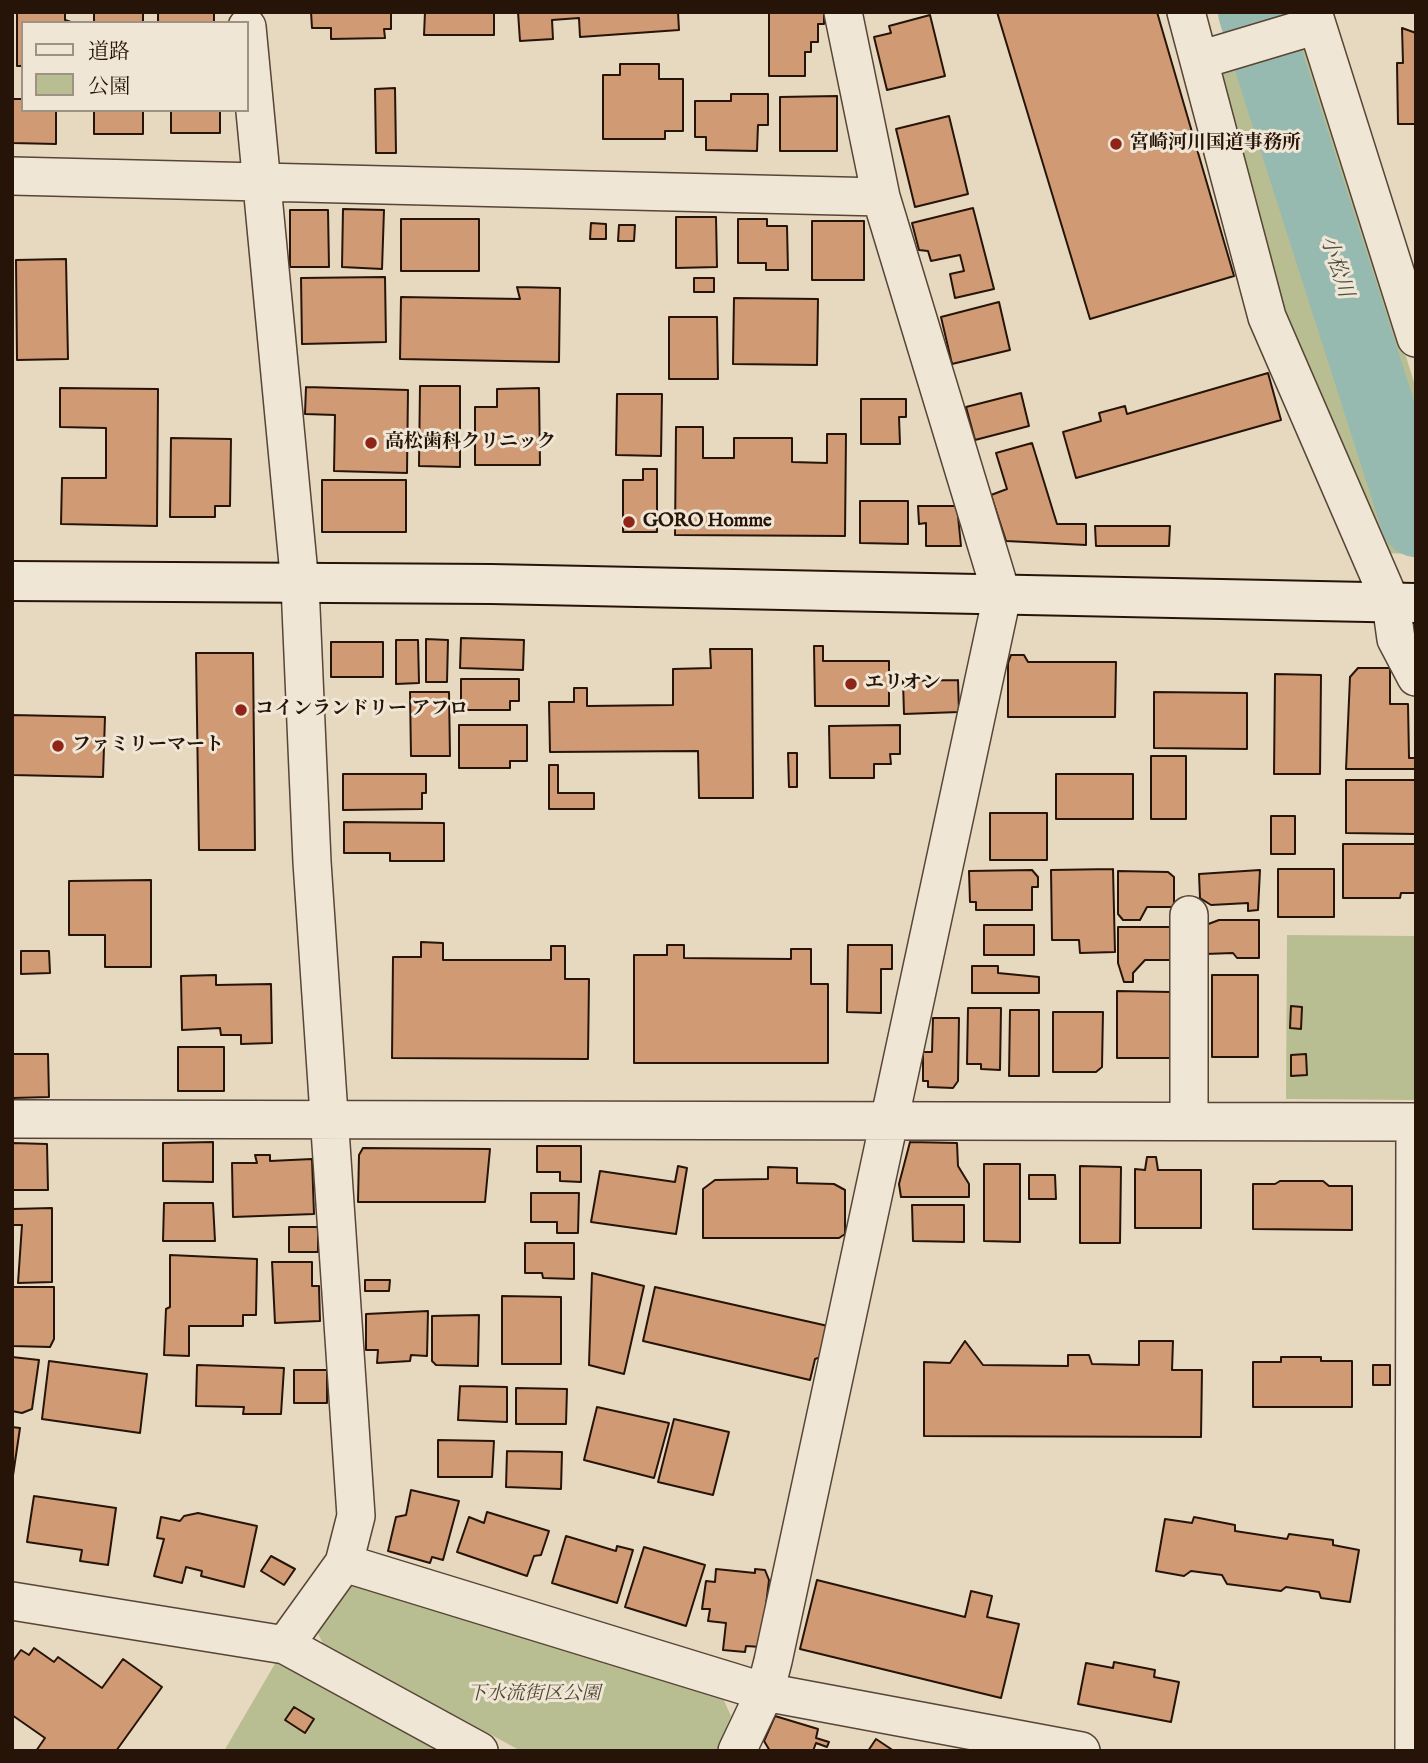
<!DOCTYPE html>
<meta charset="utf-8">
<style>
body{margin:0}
#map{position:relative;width:1428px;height:1763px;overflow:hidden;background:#e7d8c0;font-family:"IM FELL English","Noto Serif JP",serif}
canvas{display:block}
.frame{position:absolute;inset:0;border:14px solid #271408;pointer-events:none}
.legend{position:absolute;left:21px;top:21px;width:228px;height:91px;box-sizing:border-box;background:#efe6d6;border:2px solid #9f9284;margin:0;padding:9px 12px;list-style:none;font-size:21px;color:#271408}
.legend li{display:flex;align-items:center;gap:14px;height:35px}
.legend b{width:35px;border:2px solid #9f9284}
</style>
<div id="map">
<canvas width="1428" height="1763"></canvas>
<div class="frame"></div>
<ul class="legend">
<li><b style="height:9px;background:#efe6d6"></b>道路</li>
<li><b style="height:19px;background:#b8be91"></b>公園</li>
</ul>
</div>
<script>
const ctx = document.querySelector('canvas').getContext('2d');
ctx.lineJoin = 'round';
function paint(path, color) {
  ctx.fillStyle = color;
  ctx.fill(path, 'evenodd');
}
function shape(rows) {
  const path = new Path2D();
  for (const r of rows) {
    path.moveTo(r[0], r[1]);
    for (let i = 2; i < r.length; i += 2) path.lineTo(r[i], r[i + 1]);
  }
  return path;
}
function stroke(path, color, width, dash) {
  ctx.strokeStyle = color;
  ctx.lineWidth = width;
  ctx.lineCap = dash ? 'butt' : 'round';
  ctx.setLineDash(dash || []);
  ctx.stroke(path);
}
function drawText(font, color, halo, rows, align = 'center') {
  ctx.font = font + ' "IM FELL English","Noto Serif JP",serif';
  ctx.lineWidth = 6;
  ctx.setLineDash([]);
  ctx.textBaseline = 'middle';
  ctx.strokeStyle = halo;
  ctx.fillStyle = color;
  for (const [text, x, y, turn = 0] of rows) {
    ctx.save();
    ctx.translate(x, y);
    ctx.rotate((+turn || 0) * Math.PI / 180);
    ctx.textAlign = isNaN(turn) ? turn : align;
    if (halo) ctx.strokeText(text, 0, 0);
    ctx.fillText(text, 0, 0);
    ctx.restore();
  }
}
paint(shape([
 [1313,39,1345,158,1416,389,1416,554,1380,553,1271,316,1210,70],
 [1287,935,1416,936,1416,1100,1286,1099],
 [349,1582,721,1694,731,1716,716,1751,521,1751,323,1644,318,1633],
 [276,1662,440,1751,224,1751]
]), '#b8be91');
stroke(shape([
 [1253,12,1416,522]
]), '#97bab0', 70);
const building = shape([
 [17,12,65,12,65,20,74,23,23,23,23,66,17,66,17,12],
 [94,12,143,12,143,23,94,23,94,12],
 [158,12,214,12,214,23,158,23,158,12],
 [311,12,391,12,391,29,384,29,385,38,331,39,331,28,312,28,311,12],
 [425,12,494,12,494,35,424,35,425,12],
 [518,12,678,12,679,30,580,37,579,18,552,20,553,39,520,41,518,12],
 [769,12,824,12,824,24,818,24,818,42,811,42,811,52,805,52,805,76,769,76,769,12],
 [997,12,1157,12,1234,276,1090,319,997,12],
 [930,15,945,76,887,90,874,37,891,33,889,26,930,15],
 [1402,28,1416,33,1416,124,1398,124,1397,63,1403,63,1402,28],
 [620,64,659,64,659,79,683,79,683,131,665,131,665,139,603,139,603,75,620,75,620,64],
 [395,88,396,153,376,153,375,89,395,88],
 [731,94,768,94,768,125,758,125,757,151,706,150,706,137,695,137,695,101,731,101,731,94],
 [837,96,837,151,780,151,780,97,837,96],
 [12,99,23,99,23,110,56,110,56,144,12,143,12,99],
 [94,110,143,110,143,134,94,134,94,110],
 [171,110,220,110,220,133,171,133,171,110],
 [949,116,968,194,915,207,896,129,949,116],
 [973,208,994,289,955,298,950,274,964,271,960,255,931,261,928,251,919,250,912,223,973,208],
 [343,209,384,210,382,269,342,267,343,209],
 [290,210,328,210,329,267,290,267,290,210],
 [676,217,716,217,717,267,676,268,676,217],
 [401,219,479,219,479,271,401,271,401,219],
 [738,219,767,219,767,226,787,226,788,270,766,270,766,263,738,263,738,219],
 [812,221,864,221,864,280,812,280,812,221],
 [591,223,606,224,606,239,590,239,591,223],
 [619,225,635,225,634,241,618,241,619,225],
 [66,259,68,359,17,360,16,260,66,259],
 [385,277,386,342,302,344,301,278,385,277],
 [694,278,714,278,714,292,694,292,694,278],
 [517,287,560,288,559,362,400,359,401,297,520,299,517,287],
 [734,298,818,299,817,365,733,364,734,298],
 [999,302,1010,350,952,364,941,317,999,302],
 [669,317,717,317,718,379,669,379,669,317],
 [1268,373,1281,420,1076,478,1063,432,1101,421,1099,413,1125,406,1127,414,1268,373],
 [420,386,460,386,460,467,419,466,420,386],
 [306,387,408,390,407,473,334,471,335,415,305,414,306,387],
 [60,388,158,389,157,526,61,524,62,478,106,478,106,428,60,427,60,388],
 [539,388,540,465,475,465,475,407,497,407,497,389,539,388],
 [1021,393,1029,426,975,440,966,407,1021,393],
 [617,394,662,394,661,456,616,455,617,394],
 [861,399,906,399,906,417,899,417,900,444,861,444,861,399],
 [676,427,703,427,703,458,734,458,734,438,792,438,792,462,827,463,827,434,846,434,845,536,675,535,676,427],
 [171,438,231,439,230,506,215,506,215,517,170,517,171,438],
 [1032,443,1057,524,1086,524,1086,545,1006,541,991,495,1007,489,996,453,1032,443],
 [643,469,657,469,657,532,623,532,623,480,643,480,643,469],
 [322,480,406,480,406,532,322,532,322,480],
 [860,501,908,501,908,544,860,543,860,501],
 [918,506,957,506,961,546,926,546,926,523,919,524,918,506],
 [1095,526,1170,526,1169,546,1096,546,1095,526],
 [461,638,524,640,523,670,460,668,461,638],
 [426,639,448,640,447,682,426,682,426,639],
 [396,640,418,640,419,683,396,684,396,640],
 [331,642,383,642,383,677,331,677,331,642],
 [814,646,823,646,823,661,889,661,889,706,815,706,814,646],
 [710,649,752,649,753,798,699,798,698,751,550,752,549,702,574,702,574,688,587,688,587,706,673,705,673,669,711,668,710,649],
 [196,653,253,653,255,850,199,850,196,653],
 [1011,655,1024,655,1028,662,1116,662,1115,717,1008,717,1008,663,1011,655],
 [1358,668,1390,668,1390,704,1408,704,1409,758,1415,758,1416,769,1346,769,1350,677,1358,668],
 [1275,674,1321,675,1320,774,1274,774,1275,674],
 [461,679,519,679,519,701,510,701,510,710,461,710,461,679],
 [958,680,959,712,904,714,903,681,958,680],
 [410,692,449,692,450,756,411,756,410,692],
 [1154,692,1247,693,1247,749,1154,748,1154,692],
 [12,715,105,717,103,777,12,775,12,715],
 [459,725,527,725,527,761,510,761,510,768,459,768,459,725],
 [900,725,900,754,890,754,891,764,874,764,874,778,830,778,829,726,900,725],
 [788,753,797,753,797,787,789,787,788,753],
 [1151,756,1186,756,1186,819,1151,819,1151,756],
 [549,765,558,765,558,793,594,793,594,809,549,809,549,765],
 [343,774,426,774,426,793,422,793,422,809,343,810,343,774],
 [1056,774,1133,774,1133,819,1056,819,1056,774],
 [1346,780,1416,780,1416,834,1346,833,1346,780],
 [990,813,1047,813,1047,860,990,860,990,813],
 [1271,816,1295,816,1295,854,1271,854,1271,816],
 [344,822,444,823,444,861,390,861,390,853,344,853,344,822],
 [1343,844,1416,844,1416,893,1401,893,1400,898,1343,898,1343,844],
 [1113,869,1115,952,1080,953,1079,940,1052,940,1051,870,1113,869],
 [1278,869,1334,869,1334,917,1278,917,1278,869],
 [1032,870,1038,877,1038,887,1032,887,1032,910,976,910,976,902,970,902,969,871,1032,870],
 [1260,870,1258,910,1248,911,1248,903,1211,905,1200,898,1199,874,1260,870],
 [1118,871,1168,872,1174,877,1174,907,1147,907,1140,920,1123,920,1118,914,1118,871],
 [151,880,151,967,105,967,105,935,69,935,69,881,151,880],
 [1219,920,1259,920,1259,958,1237,958,1233,953,1205,954,1203,926,1219,920],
 [984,925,1034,925,1034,955,984,955,984,925],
 [1118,927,1174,927,1174,960,1145,960,1133,973,1133,982,1124,982,1118,963,1118,927],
 [421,942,443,943,443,960,551,960,551,946,565,946,565,979,589,979,588,1059,392,1058,393,957,421,957,421,942],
 [667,945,684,945,684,958,791,959,791,949,811,949,811,984,828,984,828,1063,634,1063,634,955,667,955,667,945],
 [848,945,892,945,892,969,881,969,881,1013,847,1012,848,945],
 [21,951,49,951,50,973,21,974,21,951],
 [972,966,998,966,998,973,1039,977,1039,993,972,993,972,966],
 [216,975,216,985,271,984,272,1043,241,1044,241,1035,221,1035,220,1028,182,1030,181,976,216,975],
 [1212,975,1258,975,1258,1057,1212,1057,1212,975],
 [1117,991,1171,992,1171,1058,1117,1058,1117,991],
 [1291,1006,1302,1007,1301,1029,1290,1028,1291,1006],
 [968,1008,1001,1008,1000,1070,981,1069,981,1064,967,1064,968,1008],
 [1010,1010,1039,1010,1039,1076,1009,1076,1010,1010],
 [1053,1012,1103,1012,1102,1067,1096,1072,1053,1072,1053,1012],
 [933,1018,959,1018,958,1081,953,1088,928,1087,928,1081,923,1081,923,1052,932,1052,933,1018],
 [178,1047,224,1047,224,1091,178,1091,178,1047],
 [12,1054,48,1054,49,1097,13,1098,12,1054],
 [1306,1054,1307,1075,1291,1076,1291,1055,1306,1054],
 [213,1142,213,1182,163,1181,163,1143,213,1142],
 [910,1142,957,1143,958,1166,969,1184,969,1197,901,1197,899,1184,910,1142],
 [12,1143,47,1144,48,1190,12,1190,12,1143],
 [537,1146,581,1146,581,1182,560,1181,560,1172,537,1172,537,1146],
 [363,1148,490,1149,485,1202,358,1202,359,1155,363,1148],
 [255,1155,270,1155,270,1161,312,1159,314,1214,233,1217,232,1163,257,1163,255,1155],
 [1147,1157,1156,1157,1158,1170,1201,1170,1201,1228,1135,1228,1135,1169,1145,1170,1147,1157],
 [984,1164,1020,1164,1020,1242,984,1241,984,1164],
 [678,1166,687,1168,676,1234,591,1222,600,1171,675,1182,678,1166],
 [1080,1166,1121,1167,1120,1243,1080,1243,1080,1166],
 [768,1167,797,1168,797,1183,834,1184,845,1190,845,1234,839,1238,703,1238,703,1189,715,1180,768,1179,768,1167],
 [1029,1175,1055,1175,1056,1199,1029,1199,1029,1175],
 [1280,1181,1323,1181,1329,1186,1352,1186,1352,1230,1253,1229,1253,1184,1275,1184,1280,1181],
 [531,1193,579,1193,578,1233,557,1233,557,1222,531,1222,531,1193],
 [164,1203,213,1203,215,1241,163,1241,164,1203],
 [912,1205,964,1205,964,1242,913,1241,912,1205],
 [52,1208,52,1282,18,1283,22,1225,12,1225,12,1209,52,1208],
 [289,1227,318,1227,318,1252,289,1252,289,1227],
 [525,1243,574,1243,574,1279,543,1278,542,1273,525,1273,525,1243],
 [170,1255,257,1259,256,1315,243,1315,243,1326,189,1326,189,1356,164,1355,166,1309,170,1307,170,1255],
 [272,1262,312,1262,312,1286,319,1286,320,1321,275,1323,272,1262],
 [592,1273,644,1286,624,1374,589,1365,592,1273],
 [365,1280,390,1280,389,1291,365,1291,365,1280],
 [12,1287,54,1287,54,1339,50,1347,12,1346,12,1287],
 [655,1287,828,1326,821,1357,815,1359,810,1380,643,1341,655,1287],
 [502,1296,561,1297,561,1364,502,1364,502,1296],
 [428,1311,427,1356,411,1355,410,1361,377,1363,378,1350,366,1350,366,1314,428,1311],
 [479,1315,478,1366,436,1365,432,1361,432,1316,479,1315],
 [965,1341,983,1365,1068,1366,1068,1355,1089,1355,1092,1364,1139,1365,1139,1341,1173,1341,1172,1370,1202,1370,1201,1437,924,1436,924,1362,950,1363,965,1341],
 [12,1357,39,1360,32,1409,22,1413,12,1411,12,1357],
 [1281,1357,1321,1357,1321,1361,1352,1361,1352,1407,1253,1407,1253,1362,1281,1362,1281,1357],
 [49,1361,147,1374,140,1433,42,1419,49,1361],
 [197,1365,284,1368,281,1414,243,1414,244,1407,196,1406,197,1365],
 [1373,1365,1390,1365,1390,1385,1373,1385,1373,1365],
 [294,1370,327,1370,327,1403,294,1403,294,1370],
 [460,1386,507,1387,507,1422,458,1420,460,1386],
 [516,1388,567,1389,566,1424,516,1424,516,1388],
 [597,1407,669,1423,654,1478,584,1460,597,1407],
 [674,1419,729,1432,713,1495,658,1482,674,1419],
 [12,1427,20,1428,12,1482,12,1427],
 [438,1440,494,1441,492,1477,438,1477,438,1440],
 [507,1451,562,1452,561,1489,506,1487,507,1451],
 [411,1490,459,1501,443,1560,432,1557,430,1563,388,1551,396,1517,406,1515,411,1490],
 [34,1496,116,1508,108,1565,80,1561,82,1550,27,1542,34,1496],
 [487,1512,549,1531,541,1555,534,1556,527,1576,457,1552,469,1517,484,1523,487,1512],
 [198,1513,257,1526,244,1587,201,1576,202,1571,186,1567,182,1583,154,1576,164,1539,157,1538,161,1517,180,1521,184,1516,198,1513],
 [1194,1517,1235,1525,1235,1531,1287,1539,1289,1534,1333,1540,1333,1545,1359,1550,1350,1602,1321,1598,1319,1592,1286,1587,1281,1591,1227,1584,1222,1575,1191,1571,1184,1576,1156,1571,1165,1519,1192,1523,1194,1517],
 [566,1536,616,1551,617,1546,633,1550,617,1603,552,1583,566,1536],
 [644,1547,705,1565,686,1626,625,1607,644,1547],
 [271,1556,295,1569,284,1585,261,1571,271,1556],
 [716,1569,755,1573,755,1569,765,1570,769,1580,761,1647,746,1646,745,1652,723,1650,726,1623,708,1621,710,1609,702,1609,706,1581,715,1582,716,1569],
 [817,1580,965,1617,971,1591,992,1596,987,1617,1019,1624,1001,1698,800,1649,817,1580],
 [34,1648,54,1662,58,1657,102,1688,123,1659,162,1687,116,1751,36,1751,45,1738,12,1715,12,1662,21,1650,29,1655,34,1648],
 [1114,1662,1155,1670,1154,1677,1179,1682,1171,1722,1078,1704,1086,1663,1113,1668,1114,1662],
 [294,1707,314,1719,305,1733,285,1720,294,1707],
 [775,1716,818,1729,816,1738,829,1742,827,1747,816,1743,813,1751,770,1751,764,1741,775,1716],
 [876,1739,894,1751,868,1751,876,1739]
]);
paint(building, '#d09a75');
stroke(building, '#271408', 2);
const street = shape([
 [1186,12,1267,317,1391,603,1396,639,1416,677],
 [1313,12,1416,338],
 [247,27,300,585,312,862,356,1516,344,1563,285,1645],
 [1200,60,1317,25],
 [12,176,881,197],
 [12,1119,1416,1122],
 [1189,1120,1189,915],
 [344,1563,765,1692,1081,1751],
 [12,1601,285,1645,479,1751],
 [737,1751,765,1692,773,1661,1002,596,881,197,843,12],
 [1414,1751,1415,1122]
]);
const secondary = shape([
 [12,581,491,584,1416,603]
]);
stroke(street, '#574536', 40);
stroke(secondary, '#271408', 42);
stroke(street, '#efe6d6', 37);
stroke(secondary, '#efe6d6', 38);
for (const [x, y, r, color] of [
 [1116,144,7,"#8f2418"],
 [371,443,7,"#8f2418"],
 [629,522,7,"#8f2418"],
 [851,684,7,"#8f2418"],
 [241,710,7,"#8f2418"],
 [58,746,7,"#8f2418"]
]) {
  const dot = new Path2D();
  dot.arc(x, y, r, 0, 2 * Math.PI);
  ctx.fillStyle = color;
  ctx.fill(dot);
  stroke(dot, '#efe6d6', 2.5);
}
drawText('bold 19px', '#271408', '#efe6d6', [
 ["宮崎河川国道事務所",1130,144],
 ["高松歯科クリニック",385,443],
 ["GORO Homme",643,522],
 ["エリオン",865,684],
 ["コインランドリー アフロ",255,710],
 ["ファミリーマート",72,746]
], 'left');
drawText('italic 19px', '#524731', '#efe6d6', [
 ["下水流街区公園",534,1695]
]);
drawText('italic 21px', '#4e4e43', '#efe6d6', [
 ["小松川",1335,267,72]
]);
</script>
